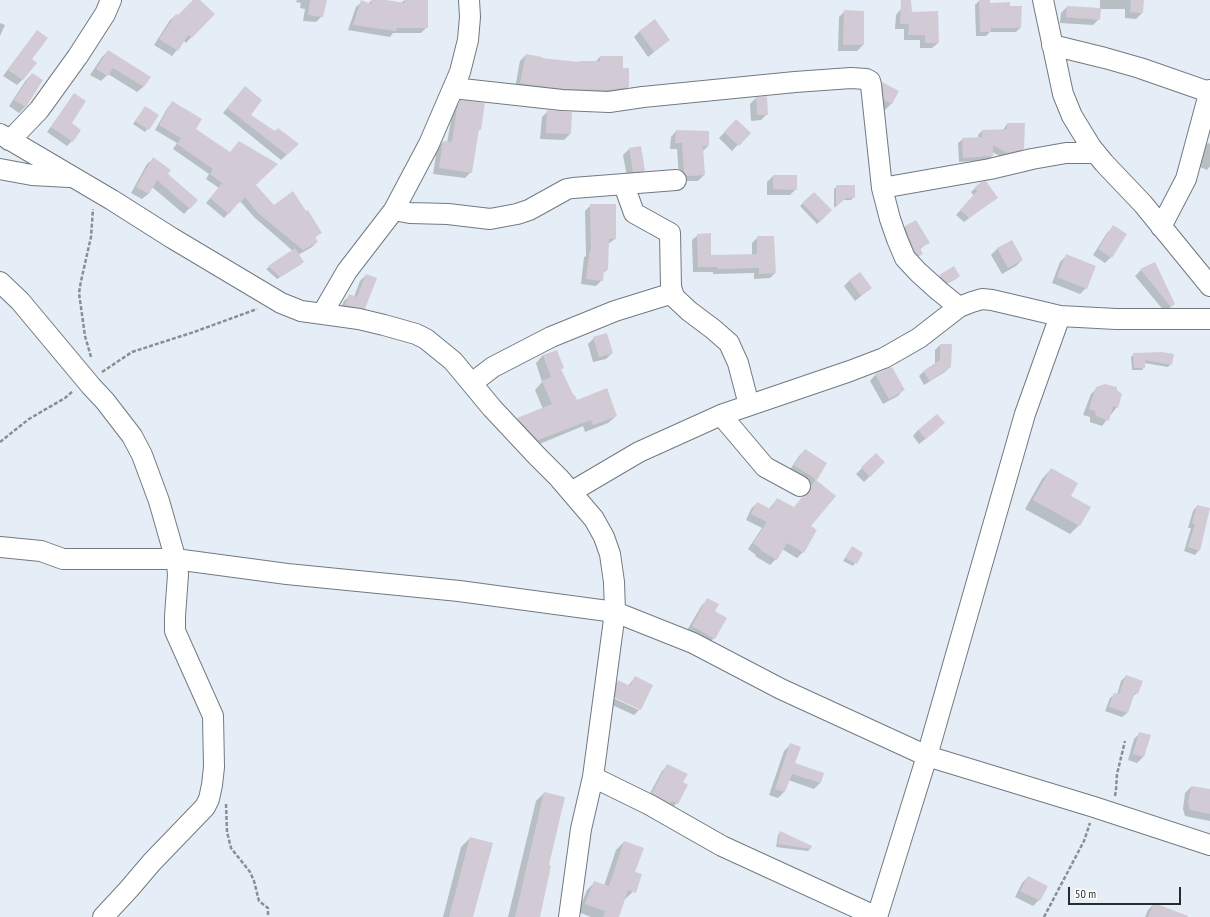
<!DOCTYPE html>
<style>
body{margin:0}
#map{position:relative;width:1210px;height:917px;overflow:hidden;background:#e5eef6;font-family:"PT Sans Narrow",sans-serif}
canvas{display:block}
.scale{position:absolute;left:1068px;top:887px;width:113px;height:18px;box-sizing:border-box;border:2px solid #292c2f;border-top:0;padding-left:5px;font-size:12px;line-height:14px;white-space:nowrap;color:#292c2f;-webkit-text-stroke:3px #fff;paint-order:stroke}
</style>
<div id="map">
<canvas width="1210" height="917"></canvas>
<div class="scale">50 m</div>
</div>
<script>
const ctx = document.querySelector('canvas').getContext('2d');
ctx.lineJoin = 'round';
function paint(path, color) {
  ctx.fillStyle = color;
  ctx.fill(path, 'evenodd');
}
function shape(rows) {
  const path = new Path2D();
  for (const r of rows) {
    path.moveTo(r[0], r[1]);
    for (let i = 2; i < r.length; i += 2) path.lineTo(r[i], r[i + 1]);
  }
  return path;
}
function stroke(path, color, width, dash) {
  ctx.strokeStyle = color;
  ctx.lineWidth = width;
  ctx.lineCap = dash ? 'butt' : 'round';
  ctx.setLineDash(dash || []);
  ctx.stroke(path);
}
paint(shape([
 [194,0,199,0,213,14,186,43,184,41,177,50,172,56,154,45,170,20,176,15,178,16],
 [297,0,326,0,322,16,316,22,303,21,305,9,300,8,301,3,296,2],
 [372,0,401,3,405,0,427,0,427,27,421,33,393,33,390,37,348,30,356,7,362,2,368,4],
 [1100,0,1143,0,1142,13,1136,19,1125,18,1125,9,1100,9],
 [979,1,989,4,1021,7,1020,28,1016,32,990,32,986,36,976,36,975,5],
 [1067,7,1099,19,1093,25,1060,23,1061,13],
 [901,9,911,13,938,43,932,48,920,48,920,40,904,40,904,29,895,29,896,15],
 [845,11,863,45,857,51,838,51,839,17],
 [0,23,5,25,0,36],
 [640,31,669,40,648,57,634,37],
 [37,32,30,59,23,79,17,85,3,76,32,37],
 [108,51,149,77,143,87,137,92,108,74,101,81,90,75,102,57],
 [526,55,541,59,577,63,579,62,595,62,600,57,622,69,628,87,623,93,515,88,520,61],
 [32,74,42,80,25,107,19,113,9,106,26,80],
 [882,84,898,91,891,104,885,110,879,106,877,89],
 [245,87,250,115,293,149,281,160,223,113],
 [756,98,767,114,761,120,751,121,750,104],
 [70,100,72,141,67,146,47,132],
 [461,101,480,129,477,132,471,172,465,178,433,174,437,148,443,142,447,143,452,114,455,108],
 [172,103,195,129,254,185,273,206,320,233,315,238,317,242,312,247,298,255,303,262,300,265,277,279,266,269,293,251,254,217,240,201,224,218,206,203,219,188,206,179,209,174,173,149,177,143,155,130,168,107],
 [143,110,158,115,145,132,133,124],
 [548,111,570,134,564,140,540,139,542,117],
 [736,121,749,133,732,151,719,138],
 [1007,124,1023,149,1018,153,1002,157,992,152,992,156,988,160,959,162,958,143,963,139,978,138,978,135,982,131,1003,130],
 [676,131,708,146,702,152,704,175,698,181,681,181,679,178,677,149,670,149,671,137],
 [1208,143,1210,144,1210,166,1207,170,1198,166,1202,149],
 [629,149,644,170,638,176,627,177,623,155],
 [153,159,167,174,197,200,184,214,152,187,148,194,142,199,131,193,147,164],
 [773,176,796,189,790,195,767,195,767,182],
 [981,183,996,198,964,222,956,215,974,196,971,192],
 [837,186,854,197,851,200,842,200,834,208,834,189],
 [814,193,831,210,817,224,800,206],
 [591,205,615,239,608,244,607,270,602,274,602,280,596,286,581,284,584,257,586,256,585,211],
 [916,222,928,243,919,250,921,254,917,258,901,232,905,227],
 [1113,227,1111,257,1105,263,1093,255,1107,233],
 [698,235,711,256,752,255,752,243,758,237,775,273,770,278,754,279,754,273,713,274,713,272,693,272,692,240],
 [1011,241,1022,260,1016,266,1002,274,991,255,997,249],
 [1066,256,1086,288,1080,294,1052,283,1060,262],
 [1154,263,1174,304,1165,312,1135,276,1141,270],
 [954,268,959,276,956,279,945,285,937,279],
 [366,275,364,308,358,314,339,311,344,301,350,295,354,297,360,281],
 [850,280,871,288,855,301,844,286],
 [594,338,612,353,606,359,593,362,588,344],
 [940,345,951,345,950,367,945,372,924,385,919,376,924,371,935,364,935,350],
 [1134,354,1171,364,1168,367,1144,363,1144,367,1142,370,1132,370,1131,357],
 [543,355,563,368,560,370,576,401,616,416,608,423,585,432,583,426,530,448,510,426,518,419,543,409,535,390,542,382,536,363],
 [875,375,903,390,898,396,883,404,870,381],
 [1097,388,1117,407,1102,426,1090,422,1090,417,1083,415,1091,394],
 [938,429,919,444,913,436,918,430],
 [805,450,816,479,815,480,835,496,810,526,803,552,797,558,782,549,776,559,770,565,755,556,756,555,748,549,762,528,746,520,751,509,757,503,769,509,777,499,794,508,805,497,806,493,812,486,789,471,799,456],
 [884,462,864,482,856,474,862,468],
 [1051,469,1069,496,1079,525,1070,534,1025,509,1042,479],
 [1197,506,1199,550,1195,555,1184,551,1191,528,1188,528,1193,511],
 [850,550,862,553,853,566,843,561],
 [708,599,713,612,725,618,714,638,708,644,686,632,702,605],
 [1126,676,1137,693,1132,697,1127,713,1122,717,1105,711,1110,698,1115,694,1117,695,1121,681],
 [635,677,640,709,634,715,610,704,611,697,639,710,639,708,611,695,613,687,618,681,628,686],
 [1140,733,1143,757,1137,763,1128,760,1134,739],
 [790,745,794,764,823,774,820,783,814,789,788,780,784,792,778,798,769,795,784,751],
 [668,765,682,783,677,803,671,809,647,799,662,771],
 [1191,787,1210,793,1210,821,1185,816,1183,809,1185,793],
 [544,793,539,917,508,917,536,801],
 [780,832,810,849,808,851,776,847,778,835],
 [470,838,472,917,443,917,461,847],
 [624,842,634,872,636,889,624,900,618,917,591,917,578,912,587,890,595,882,604,886,616,850],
 [1028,877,1039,900,1033,906,1015,897,1022,883],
 [1154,904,1166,917,1145,917,1148,910]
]), '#0003');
paint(shape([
 [193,0,200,0,215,14,192,38,188,35,178,51,159,39,176,14,178,15],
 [310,0,327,0,323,17,308,15],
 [361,0,371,4,372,0,386,0,405,3,405,0,428,0,428,28,397,28,396,31,353,25],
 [901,0,911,0,912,12,938,11,939,43,925,43,925,35,908,35,909,24,900,24],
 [979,0,990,0,990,3,1010,2,1010,6,1022,6,1021,28,991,28,991,32,980,32],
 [1131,0,1144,0,1143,13,1130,12],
 [1067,6,1101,8,1100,20,1066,17],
 [844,10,864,11,864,45,843,45],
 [655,19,670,40,654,52,639,31],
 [37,30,48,38,32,59,37,63,23,80,8,70],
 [108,50,151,77,144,87,113,68,108,76,96,69],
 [526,54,542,57,542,58,579,62,579,61,600,61,600,56,623,56,623,68,629,68,629,87,608,90,563,89,520,83],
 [32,73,43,80,26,107,14,100],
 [882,82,899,91,892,104,884,100],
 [245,86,262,100,251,115,275,131,278,128,299,144,287,155,227,108],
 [74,93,86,101,72,123,81,130,73,142,51,127],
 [767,96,768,115,757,115,756,97],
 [460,100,485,103,481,130,479,129,472,173,439,168,443,141,452,142,457,108],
 [172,101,202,119,196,129,230,152,239,141,278,164,256,185,274,205,293,191,306,211,308,210,322,233,315,237,318,242,303,250,258,213,245,197,240,203,239,202,229,214,210,198,222,183,210,174,213,169,177,144,181,138,159,125],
 [145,106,159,115,149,130,135,121],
 [547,110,572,112,571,134,546,133],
 [736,119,751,133,739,146,724,132],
 [1007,123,1025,123,1024,149,1007,153,993,145,993,156,963,158,962,138,982,137,982,130,1007,129],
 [676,130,709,131,709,146,703,146,705,175,687,176,684,172,682,143,675,143],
 [641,146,645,171,633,172,629,148],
 [153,157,171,170,168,174,198,200,190,209,157,180,149,194,136,187],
 [773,175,797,175,797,190,773,189],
 [986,181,998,198,969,218,960,210,977,191,975,187,981,182],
 [836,185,855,185,855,198,846,198,836,207],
 [814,192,832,210,820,222,802,203],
 [590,204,616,204,616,239,609,239,608,270,604,270,603,281,586,279,590,250,591,250],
 [916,220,930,243,920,248,923,254,919,256,915,252,905,226],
 [1113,225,1127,234,1112,258,1098,249],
 [711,233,711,255,757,254,757,236,774,236,776,273,759,274,759,268,718,269,718,267,698,267,697,234],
 [1012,240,1023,260,1008,268,997,248],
 [295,248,304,262,280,277,268,266],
 [1066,254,1096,266,1087,289,1057,277],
 [1155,262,1175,304,1171,307,1140,269],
 [954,266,960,276,948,283,939,275],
 [860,272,872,288,861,296,849,280],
 [366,274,377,278,365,309,345,305,349,294,357,297],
 [607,333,613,353,599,357,593,337],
 [940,344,952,344,951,367,930,381,923,371,940,360],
 [557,350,564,368,561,369,574,396,575,395,577,400,607,388,617,416,593,425,591,420,538,440,517,418,552,404,542,381,551,377,543,355],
 [1162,352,1174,354,1172,365,1145,360,1145,368,1134,368,1133,353],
 [892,367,905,390,889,399,875,374],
 [1105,384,1117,387,1117,390,1122,394,1118,408,1113,406,1109,421,1096,416,1095,411,1089,409,1096,387],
 [937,414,945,423,926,439,918,430],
 [805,449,827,463,817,480,794,465],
 [876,453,885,462,870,477,861,467],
 [1051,468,1078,483,1071,496,1091,507,1080,526,1033,500],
 [816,480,836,496,811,526,817,530,804,553,787,543,777,560,760,550,761,549,753,543,767,522,751,514,757,502,771,509,777,498,794,507,802,497,806,496,810,492,811,486],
 [1197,505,1210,508,1200,551,1188,547,1195,524,1192,523],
 [852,546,863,553,857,564,845,558],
 [707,598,719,604,715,611,727,618,715,639,692,626],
 [1126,675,1143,681,1138,694,1135,692,1128,713,1109,707,1114,693,1119,694],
 [635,676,653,685,641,710,615,698,618,680,630,686],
 [1139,732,1151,735,1144,757,1133,754],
 [790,743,801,747,795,763,824,773,821,783,792,774,785,792,775,789],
 [667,764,688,774,683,782,688,785,678,804,672,801,670,803,652,793],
 [1191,786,1210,789,1210,814,1190,810,1188,803],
 [544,792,565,797,549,865,551,866,540,917,515,917],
 [780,831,812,846,811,849,778,844],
 [470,837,493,843,473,917,449,917],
 [624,841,644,848,635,872,642,874,636,893,628,890,619,917,603,917,605,911,585,904,594,881,609,886],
 [1028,876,1048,886,1040,901,1020,891],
 [1154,903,1188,916,1188,917,1148,917]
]), '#d2cbd5');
const minor = shape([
 [1043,0,1063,94,1072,116,1091,147,1104,163,1143,204,1210,286],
 [1052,45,1105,58,1140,68,1209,92],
 [453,88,562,100,609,102,643,97,795,82,851,78,866,79,870,81,871,85,882,188,890,219,897,239,905,258,918,272,939,291,959,307],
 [0,134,112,200,172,238,281,303,301,311,359,319,384,325,416,334,426,339,453,361,492,408,536,455,559,478,594,519,604,537,610,554,614,582,615,612,593,777,581,829,569,917],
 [9,140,17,133,39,110,78,56,105,14,111,0],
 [0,169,32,175,69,177],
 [624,185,634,213,670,233,671,287,674,297,689,311,713,329,729,343,738,363,749,405],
 [882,188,990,169,1032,159,1066,153,1096,153],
 [394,210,410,213,448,214,490,219,517,214,529,210,567,189,573,188,676,180],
 [1161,227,1186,179,1210,90],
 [0,282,20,301,91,386,105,401,132,436,142,455,159,501,177,564,178,575,175,616,175,631,213,716,214,767,212,785,209,799,205,807,152,862,129,889,103,917],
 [322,314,347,271,394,210,429,144,460,72,468,40,470,17,469,0],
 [472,383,493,367,551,337,615,311,673,293],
 [721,415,765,467,800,486],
 [571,492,639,452,721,415,850,371,884,358,919,338,959,307,972,302,982,299,992,300,1060,316,1116,319,1210,319],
 [0,547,41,551,63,559,175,559,287,574,459,591,615,612,693,643,781,689,927,756,1094,807,1210,845],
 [593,777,650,805,722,846,877,917],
 [877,917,927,756,1025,414,1060,316]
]);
stroke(minor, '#727a81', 22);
stroke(shape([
 [91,357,85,336,79,293,81,281,91,237,93,209],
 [102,372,132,352,194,332,257,309],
 [0,442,29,419,65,398,73,391],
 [1115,796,1116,790,1117,774,1125,741],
 [226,804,227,832,231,848,250,872,254,881,259,901,268,908,268,917],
 [1044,917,1084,841,1090,823]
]), '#888e93', 2.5, [4, 2]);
stroke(minor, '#fff', 20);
</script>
